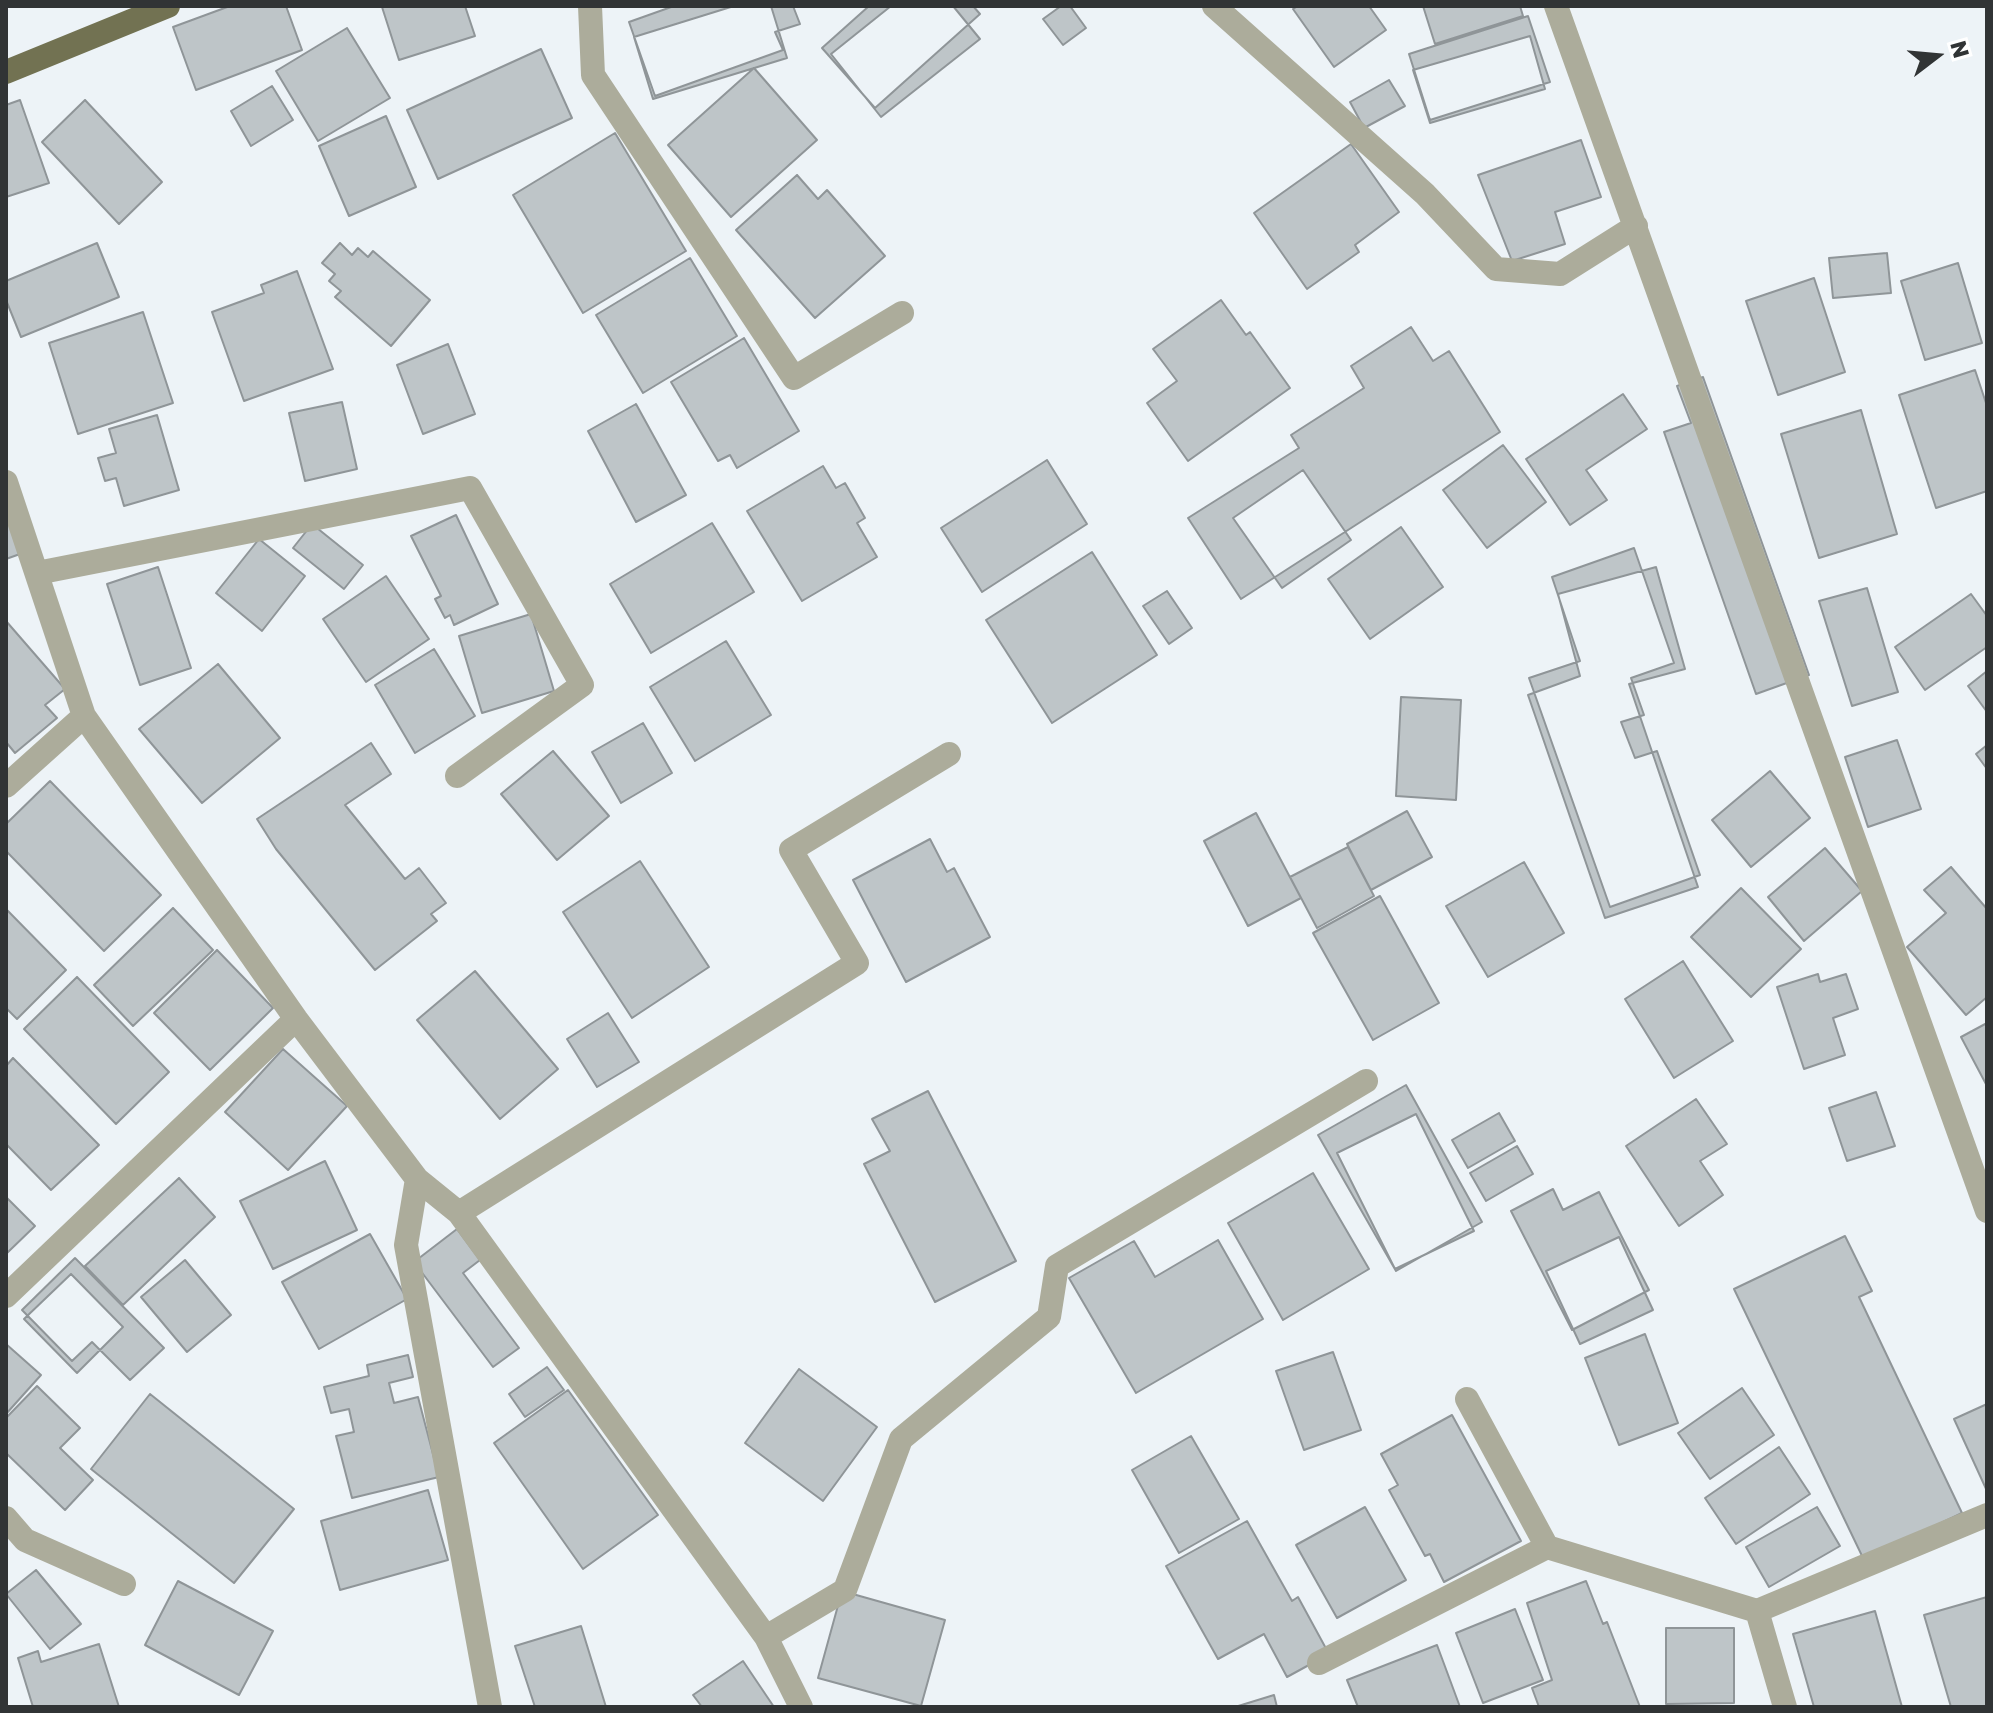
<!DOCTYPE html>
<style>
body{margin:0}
#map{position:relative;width:1993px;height:1713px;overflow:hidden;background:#edf3f7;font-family:"Golos Text",sans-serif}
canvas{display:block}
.frame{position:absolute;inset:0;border:8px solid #313435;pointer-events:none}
.north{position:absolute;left:1897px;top:16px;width:80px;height:80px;-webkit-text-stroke:6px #fff;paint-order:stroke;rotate:74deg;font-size:22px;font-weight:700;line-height:32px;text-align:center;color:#313435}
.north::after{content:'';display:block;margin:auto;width:28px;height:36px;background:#313435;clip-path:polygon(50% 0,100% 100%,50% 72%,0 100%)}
</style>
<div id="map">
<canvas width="1993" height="1713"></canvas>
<div class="frame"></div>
<div class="north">N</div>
</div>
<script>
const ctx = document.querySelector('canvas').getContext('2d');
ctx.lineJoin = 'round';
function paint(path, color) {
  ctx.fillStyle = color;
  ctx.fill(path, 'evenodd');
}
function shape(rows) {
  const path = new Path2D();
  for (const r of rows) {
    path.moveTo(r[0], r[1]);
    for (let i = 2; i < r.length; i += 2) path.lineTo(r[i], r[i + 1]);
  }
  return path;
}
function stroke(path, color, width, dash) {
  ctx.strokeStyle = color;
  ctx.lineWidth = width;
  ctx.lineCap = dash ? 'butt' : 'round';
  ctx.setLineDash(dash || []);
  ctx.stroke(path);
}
const building = shape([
 [230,6,286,6,302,50,196,90,173,27,230,6],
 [465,6,475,36,399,60,382,7,465,6],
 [674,6,793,6,800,24,775,32,783,50,655,96,629,22,674,6],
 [734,6,771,6,787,58,653,99,634,37,734,6],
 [869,6,973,6,980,14,875,108,822,48,869,6],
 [891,6,953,6,980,39,881,117,831,54,891,6],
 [1061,6,1070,6,1086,28,1063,45,1043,19,1061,6],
 [1298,6,1369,6,1386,30,1334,67,1293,9,1298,6],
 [1423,6,1520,6,1523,16,1435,44,1423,6],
 [1528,16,1550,82,1430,120,1409,54,1528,16],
 [347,28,390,98,318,141,276,71,347,28],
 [1530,36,1545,89,1430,123,1413,70,1530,36],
 [541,49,572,118,438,179,407,110,541,49],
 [754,68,817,140,731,217,668,145,754,68],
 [1389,80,1405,106,1364,128,1350,102,1389,80],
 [272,86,293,120,251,146,231,111,272,86],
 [20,100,49,183,6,197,6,105,20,100],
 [85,100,162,182,119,224,42,142,85,100],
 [386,116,416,187,349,216,319,146,386,116],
 [615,133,686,251,583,313,513,195,615,133],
 [1581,140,1601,197,1555,212,1565,244,1512,261,1478,175,1581,140],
 [1351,144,1399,212,1355,245,1359,252,1307,289,1254,213,1351,144],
 [797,175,818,199,827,190,885,256,815,318,736,230,797,175],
 [97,243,119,297,21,337,6,300,6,281,97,243],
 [340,243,352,255,358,248,368,257,373,251,430,300,391,346,335,297,341,291,329,281,335,274,322,263,340,243],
 [1887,253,1891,293,1833,298,1829,258,1887,253],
 [690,258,737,336,643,393,596,315,690,258],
 [1958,263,1982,343,1925,360,1901,281,1958,263],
 [297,271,333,369,244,401,212,312,264,293,261,285,297,271],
 [1814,278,1845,372,1778,395,1746,301,1814,278],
 [1221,300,1246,335,1250,332,1290,388,1188,461,1147,403,1177,381,1153,349,1221,300],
 [143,312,173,403,78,434,49,343,143,312],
 [1411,327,1433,361,1449,351,1500,432,1241,599,1188,518,1299,448,1291,435,1364,388,1351,366,1411,327],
 [744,338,799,431,737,468,730,455,718,461,671,382,744,338],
 [448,344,475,414,423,434,397,365,448,344],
 [1975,370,1987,406,1987,491,1936,508,1899,395,1975,370],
 [1703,377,1809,675,1756,694,1664,432,1691,423,1677,386,1703,377],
 [1623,394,1647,429,1586,470,1607,500,1570,525,1526,459,1623,394],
 [342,402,357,469,305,481,289,413,342,402],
 [636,404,686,495,636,522,588,431,636,404],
 [1861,410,1897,534,1819,558,1781,434,1861,410],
 [157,415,179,490,124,506,116,478,105,481,98,458,116,453,109,429,157,415],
 [1503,445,1546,502,1487,548,1443,490,1503,445],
 [1047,460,1087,524,982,592,941,528,1047,460],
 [823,466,836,488,845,483,865,518,857,523,877,557,802,601,747,511,823,466],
 [1303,470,1351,540,1282,588,1233,518,1303,470],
 [6,512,20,554,6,559,6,512],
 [456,515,498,604,454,625,450,615,445,618,435,599,441,596,411,536,456,515],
 [712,523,754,592,651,653,610,584,712,523],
 [312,524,363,565,344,589,293,548,312,524],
 [1401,527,1443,587,1370,639,1328,579,1401,527],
 [259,539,305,576,262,631,216,593,259,539],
 [1634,548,1674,663,1631,678,1644,715,1621,722,1635,758,1657,751,1700,875,1610,907,1529,678,1580,661,1552,577,1634,548],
 [1092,552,1157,655,1052,723,986,620,1092,552],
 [158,567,191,668,140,685,107,584,158,567],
 [1656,567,1685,669,1629,684,1698,887,1605,918,1528,695,1580,676,1558,594,1656,567],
 [386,576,429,639,366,682,323,619,386,576],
 [1867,588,1898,692,1852,706,1819,601,1867,588],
 [1167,591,1192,628,1169,644,1143,606,1167,591],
 [1971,594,1987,616,1987,647,1925,690,1895,647,1971,594],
 [531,614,554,691,482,713,459,636,531,614],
 [6,621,65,689,45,705,57,718,15,753,6,742,6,621],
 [726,641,771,715,695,761,650,687,726,641],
 [434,649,475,716,415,753,375,685,434,649],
 [218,664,280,738,202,803,139,729,218,664],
 [1987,671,1987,712,1968,686,1987,671],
 [1401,697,1461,700,1456,800,1396,796,1401,697],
 [643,723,672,773,621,803,592,752,643,723],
 [1897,740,1921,809,1868,827,1845,757,1897,740],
 [371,743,391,774,345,805,405,879,419,868,446,903,431,914,437,921,375,970,276,849,257,819,371,743],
 [1987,745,1987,769,1976,754,1987,745],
 [553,751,609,816,557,860,501,794,553,751],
 [1770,771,1810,818,1751,867,1712,820,1770,771],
 [50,781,161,895,104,951,6,851,6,824,50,781],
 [1407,811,1432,857,1371,890,1347,844,1407,811],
 [1256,813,1301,898,1248,926,1204,841,1256,813],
 [930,839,947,872,954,868,990,937,906,982,853,880,930,839],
 [1348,847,1374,896,1317,928,1290,877,1348,847],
 [1825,848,1862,891,1804,941,1768,897,1825,848],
 [640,861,709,967,632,1018,563,912,640,861],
 [1524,862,1564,933,1488,977,1446,906,1524,862],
 [1951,867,1987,909,1987,997,1966,1015,1907,947,1946,913,1924,890,1951,867],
 [1741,888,1801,949,1751,997,1691,937,1741,888],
 [1380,896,1439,1003,1373,1040,1313,933,1380,896],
 [173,908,213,950,133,1026,94,985,173,908],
 [6,909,66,970,17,1019,6,1008,6,909],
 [217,950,273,1008,210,1070,154,1013,217,950],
 [1683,961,1733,1041,1674,1078,1625,999,1683,961],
 [475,971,558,1069,500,1119,417,1020,475,971],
 [1818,974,1820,982,1846,974,1858,1009,1833,1018,1845,1055,1804,1069,1777,987,1818,974],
 [77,977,169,1072,116,1124,24,1029,77,977],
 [608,1013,639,1062,597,1087,567,1039,608,1013],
 [1987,1023,1987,1086,1961,1037,1987,1023],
 [283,1049,347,1106,288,1170,225,1112,283,1049],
 [13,1058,99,1145,51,1190,6,1144,6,1066,13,1058],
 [1406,1085,1482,1222,1396,1271,1318,1135,1406,1085],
 [928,1091,1016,1261,935,1302,864,1164,890,1151,872,1119,928,1091],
 [1876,1092,1895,1146,1847,1161,1829,1108,1876,1092],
 [1696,1099,1727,1144,1700,1161,1723,1195,1679,1226,1626,1146,1696,1099],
 [1499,1113,1515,1141,1468,1168,1452,1140,1499,1113],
 [1416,1114,1474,1231,1395,1269,1337,1153,1416,1114],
 [1517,1146,1533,1174,1486,1201,1470,1173,1517,1146],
 [325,1161,357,1230,273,1269,240,1201,325,1161],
 [1313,1173,1369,1269,1283,1320,1228,1223,1313,1173],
 [179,1178,215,1217,123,1305,85,1266,179,1178],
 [1553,1189,1563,1210,1599,1192,1649,1290,1572,1330,1511,1211,1553,1189],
 [6,1197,35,1226,6,1254,6,1197],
 [457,1229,480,1260,463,1273,519,1348,493,1367,414,1262,457,1229],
 [370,1234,407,1299,319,1349,282,1282,370,1234],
 [1845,1236,1872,1291,1859,1297,1962,1513,1864,1560,1734,1289,1845,1236],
 [1619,1237,1653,1310,1580,1344,1546,1271,1619,1237],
 [1218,1240,1263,1319,1136,1393,1069,1278,1134,1241,1155,1277,1218,1240],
 [75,1258,164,1348,130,1380,92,1342,72,1361,22,1310,75,1258],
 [185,1260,231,1315,187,1352,141,1297,185,1260],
 [71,1274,123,1327,77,1373,24,1319,71,1274],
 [1645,1334,1678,1423,1619,1445,1585,1358,1645,1334],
 [6,1344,41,1375,6,1414,6,1344],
 [1333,1352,1361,1430,1304,1450,1276,1371,1333,1352],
 [408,1355,413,1377,389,1383,394,1403,418,1397,439,1477,352,1498,336,1436,354,1432,349,1409,331,1413,324,1387,369,1376,367,1365,408,1355],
 [547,1367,564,1390,525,1417,509,1394,547,1367],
 [799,1369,877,1427,823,1501,745,1443,799,1369],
 [37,1386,80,1428,60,1448,93,1480,65,1510,6,1453,6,1418,37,1386],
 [1742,1388,1774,1435,1710,1479,1678,1433,1742,1388],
 [568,1390,658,1515,583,1569,494,1443,568,1390],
 [150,1394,294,1509,234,1583,91,1469,150,1394],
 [1987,1404,1987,1491,1954,1419,1987,1404],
 [1452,1415,1521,1541,1444,1582,1430,1554,1425,1556,1389,1490,1398,1485,1381,1454,1452,1415],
 [1191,1436,1239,1519,1179,1553,1132,1470,1191,1436],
 [1779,1447,1810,1494,1736,1544,1705,1498,1779,1447],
 [428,1490,448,1560,340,1590,321,1521,428,1490],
 [1365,1507,1406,1580,1337,1618,1296,1545,1365,1507],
 [1817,1507,1840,1546,1769,1587,1746,1547,1817,1507],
 [1247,1521,1292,1601,1298,1597,1329,1654,1287,1677,1264,1634,1218,1659,1166,1566,1247,1521],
 [36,1570,81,1624,50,1649,6,1594,36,1570],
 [178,1581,273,1631,239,1695,145,1645,178,1581],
 [1586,1581,1603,1624,1607,1622,1640,1707,1539,1707,1532,1688,1552,1680,1527,1603,1586,1581],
 [842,1591,945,1620,921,1706,818,1678,842,1591],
 [1987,1597,1987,1707,1951,1707,1924,1615,1987,1597],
 [1515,1609,1543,1680,1483,1703,1456,1633,1515,1609],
 [1875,1611,1902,1707,1814,1707,1793,1634,1875,1611],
 [581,1626,606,1707,535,1707,515,1646,581,1626],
 [1666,1628,1734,1628,1734,1703,1666,1704,1666,1628],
 [99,1644,119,1707,33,1707,18,1658,38,1651,41,1662,99,1644],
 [1437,1645,1460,1707,1358,1707,1347,1680,1437,1645],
 [743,1661,774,1707,702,1707,693,1695,743,1661],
 [1274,1695,1277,1707,1235,1707,1274,1695]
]);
paint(building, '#bec5c8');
stroke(building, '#8f9598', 2);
stroke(shape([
 [590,6,593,75,794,378,902,313],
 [1214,6,1425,194,1496,269,1560,274,1636,226],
 [1556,6,1987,1211],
 [6,482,84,716,296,1019,417,1179,406,1245,490,1707],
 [37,573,470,488,582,685,457,776],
 [6,786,84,716],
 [417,1179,459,1213,766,1637,801,1707],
 [459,1213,857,963,791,850,949,754],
 [6,1296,296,1019],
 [1467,1399,1547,1547],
 [6,1518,25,1540,124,1584],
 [1757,1611,1785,1707],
 [766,1637,845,1590,901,1439,1049,1317,1057,1266,1366,1081],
 [1319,1663,1547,1547,1757,1611,1987,1515]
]), '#acac9b', 24);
stroke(shape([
 [6,72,168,6]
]), '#727252', 24);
</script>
